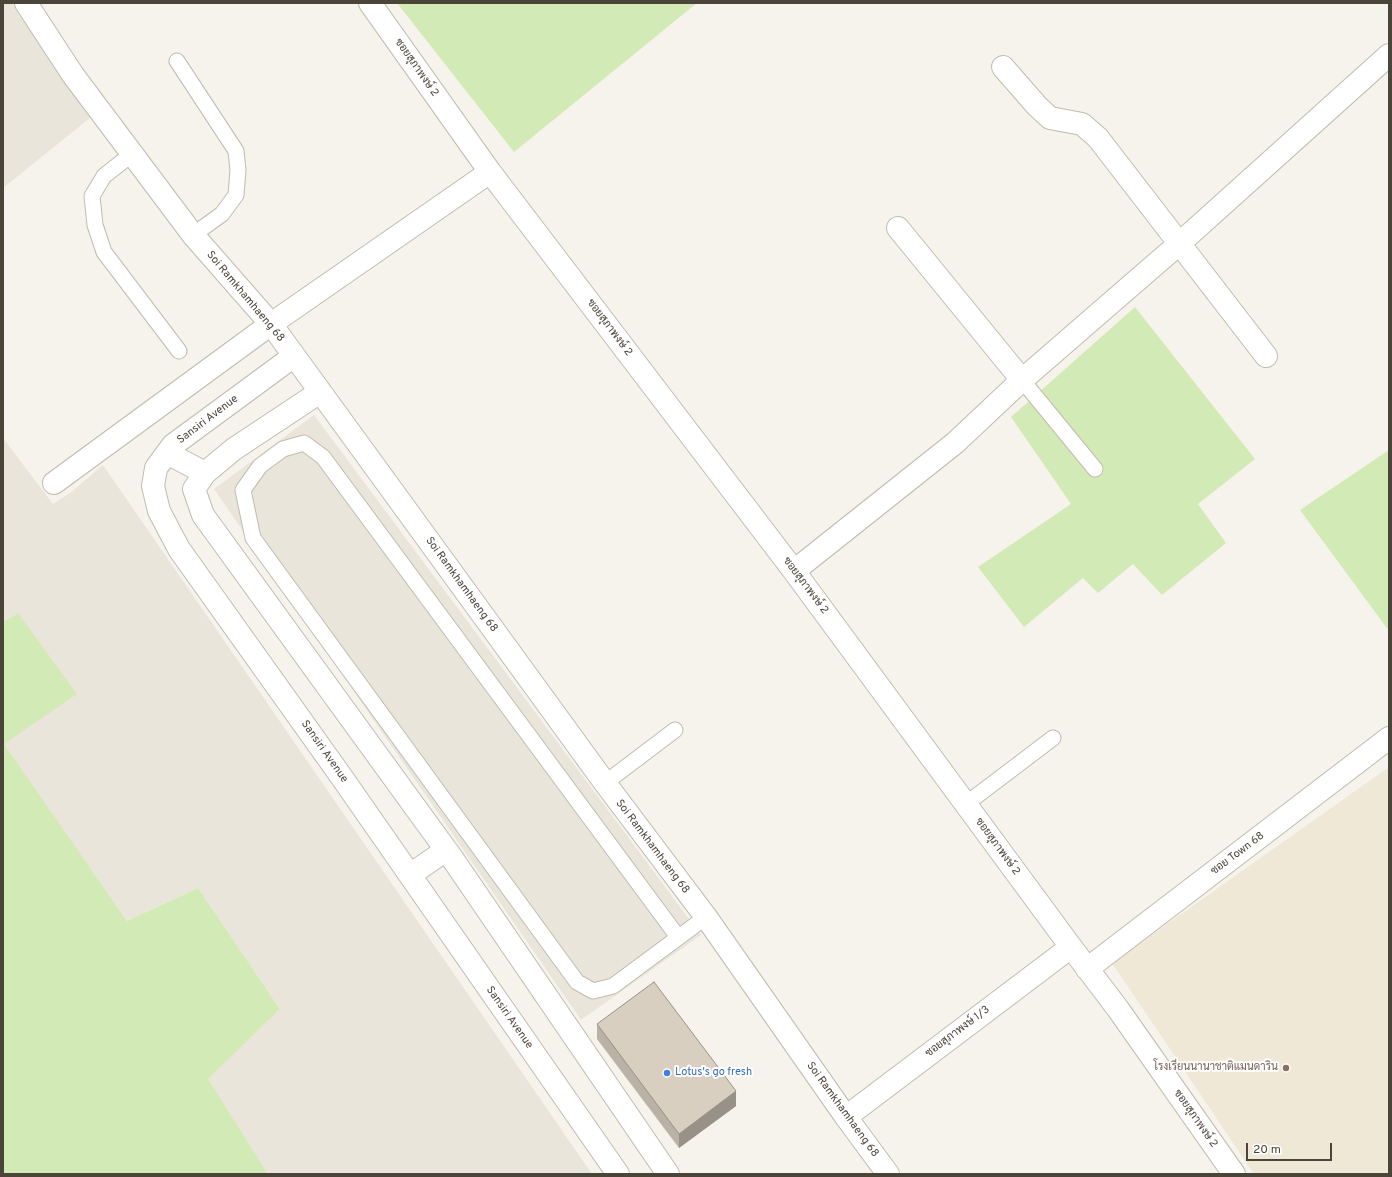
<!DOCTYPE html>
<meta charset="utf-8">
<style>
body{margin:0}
#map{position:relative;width:1392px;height:1177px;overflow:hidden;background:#f6f3ec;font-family:Overpass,sans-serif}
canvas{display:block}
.frame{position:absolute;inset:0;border:4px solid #4b4439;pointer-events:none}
.scale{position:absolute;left:1246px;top:1143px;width:86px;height:18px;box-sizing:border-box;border:2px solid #4b4439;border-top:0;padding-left:5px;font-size:12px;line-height:14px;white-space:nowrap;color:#4b4439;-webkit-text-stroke:3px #fff;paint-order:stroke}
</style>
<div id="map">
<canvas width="1392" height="1177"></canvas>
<div class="frame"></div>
<div class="scale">20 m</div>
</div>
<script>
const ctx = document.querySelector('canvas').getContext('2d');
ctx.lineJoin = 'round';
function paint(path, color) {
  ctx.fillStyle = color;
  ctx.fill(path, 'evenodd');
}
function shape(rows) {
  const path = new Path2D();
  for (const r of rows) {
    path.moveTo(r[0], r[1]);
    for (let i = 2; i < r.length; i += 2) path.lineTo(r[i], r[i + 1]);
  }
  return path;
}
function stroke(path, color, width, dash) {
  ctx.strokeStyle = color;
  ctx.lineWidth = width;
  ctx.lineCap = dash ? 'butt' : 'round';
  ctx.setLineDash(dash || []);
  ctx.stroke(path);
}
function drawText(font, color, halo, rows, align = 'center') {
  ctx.font = font + ' Overpass,Sarabun,sans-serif';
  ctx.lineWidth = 4;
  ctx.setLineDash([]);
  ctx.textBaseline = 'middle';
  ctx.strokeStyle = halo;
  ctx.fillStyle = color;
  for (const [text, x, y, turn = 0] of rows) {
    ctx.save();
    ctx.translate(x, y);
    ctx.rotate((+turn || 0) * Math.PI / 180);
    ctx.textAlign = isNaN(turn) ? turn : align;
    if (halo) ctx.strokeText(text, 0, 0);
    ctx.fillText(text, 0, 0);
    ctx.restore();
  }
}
paint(shape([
 [3,3,12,3,90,118,3,188],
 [314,415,701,935,581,1020,214,489],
 [3,438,53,504,70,493,103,465,592,1174,268,1174,207,1079,280,1009,198,888,127,921,3,744,18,613,3,622]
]), '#eae5da');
paint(shape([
 [1389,767,1389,1174,1254,1174,1112,963]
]), '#efe8d6');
paint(shape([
 [397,3,697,3,514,152],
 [1135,307,1255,459,1198,504,1226,543,1162,595,1133,564,1098,593,1083,578,1024,627,978,567,1071,504,1011,417],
 [1389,450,1389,631,1300,510],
 [18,613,77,694,4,744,127,921,198,888,280,1009,208,1079,268,1174,3,1174,3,622]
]), '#d2eab5');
const lane = shape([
 [177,61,236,151,238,170,236,195,222,214,193,235],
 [132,154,104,176,92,196,95,225,104,252,179,351],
 [1022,380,1095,469],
 [605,783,675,730],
 [966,804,1053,738],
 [678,937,323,457,304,443,283,449,260,466,243,490,253,538,577,982,593,991,613,986,706,917]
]);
const street = shape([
 [26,3,73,75,193,235,271,324,605,783,706,917,846,1117,888,1174],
 [370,3,490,172,794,571,1071,947,1118,1009,1234,1174],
 [1003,67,1037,106,1050,118,1082,124,1098,138,1266,356],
 [898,228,1022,380],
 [294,356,173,445,156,468,153,486,159,511,179,549,343,779,618,1174],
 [320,392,234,449,205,473,194,489,203,515,452,858,668,1174],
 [167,453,205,473],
 [54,483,271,324,490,172],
 [794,571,955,443,1022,380,1180,243,1389,55],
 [410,875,446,850],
 [1087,969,1389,738],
 [846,1117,1071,947]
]);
stroke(lane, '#c2bbae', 17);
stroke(street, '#c2bbae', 24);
stroke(lane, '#fff', 15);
stroke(street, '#fff', 22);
paint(shape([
 [597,1024,736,1106,679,1148,597,1039]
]), '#bab2a6');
paint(shape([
 [736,1091,736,1106,679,1148,679,1134]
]), '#979187');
const building = shape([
 [654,982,736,1091,679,1134,597,1024,654,982]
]);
paint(building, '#d8cfc1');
stroke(building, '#979187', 1);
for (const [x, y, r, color] of [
 [1286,1068,4,"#8d6e63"],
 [667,1073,4,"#3f7fe0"]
]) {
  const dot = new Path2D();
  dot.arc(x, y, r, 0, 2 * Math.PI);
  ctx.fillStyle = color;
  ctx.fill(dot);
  stroke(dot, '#fff', 1.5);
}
drawText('11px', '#4b4439', '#fff', [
 ["ซอยสุภาพงษ์ 2",416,68,55],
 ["Soi Ramkhamhaeng 68",245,297,50],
 ["ซอยสุภาพงษ์ 2",609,328,53],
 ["Sansiri Avenue",208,420,-37],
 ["Soi Ramkhamhaeng 68",461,585,54],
 ["ซอยสุภาพงษ์ 2",805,586,53],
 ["Sansiri Avenue",324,752,55],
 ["Soi Ramkhamhaeng 68",652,847,53],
 ["ซอยสุภาพงษ์ 2",997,847,54],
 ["ซอย Town 68",1238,854,-37],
 ["Sansiri Avenue",509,1018,55],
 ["ซอยสุภาพงษ์ 1/3",958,1032,-37],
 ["Soi Ramkhamhaeng 68",842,1110,54],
 ["ซอยสุภาพงษ์ 2",1195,1119,55]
]);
drawText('11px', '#785e54', '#fff', [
 ["โรงเรียนนานาชาติแมนดาริน",1278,1068]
], 'right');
drawText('11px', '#366cbe', '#fff', [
 ["Lotus's go fresh",675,1073]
], 'left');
</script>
